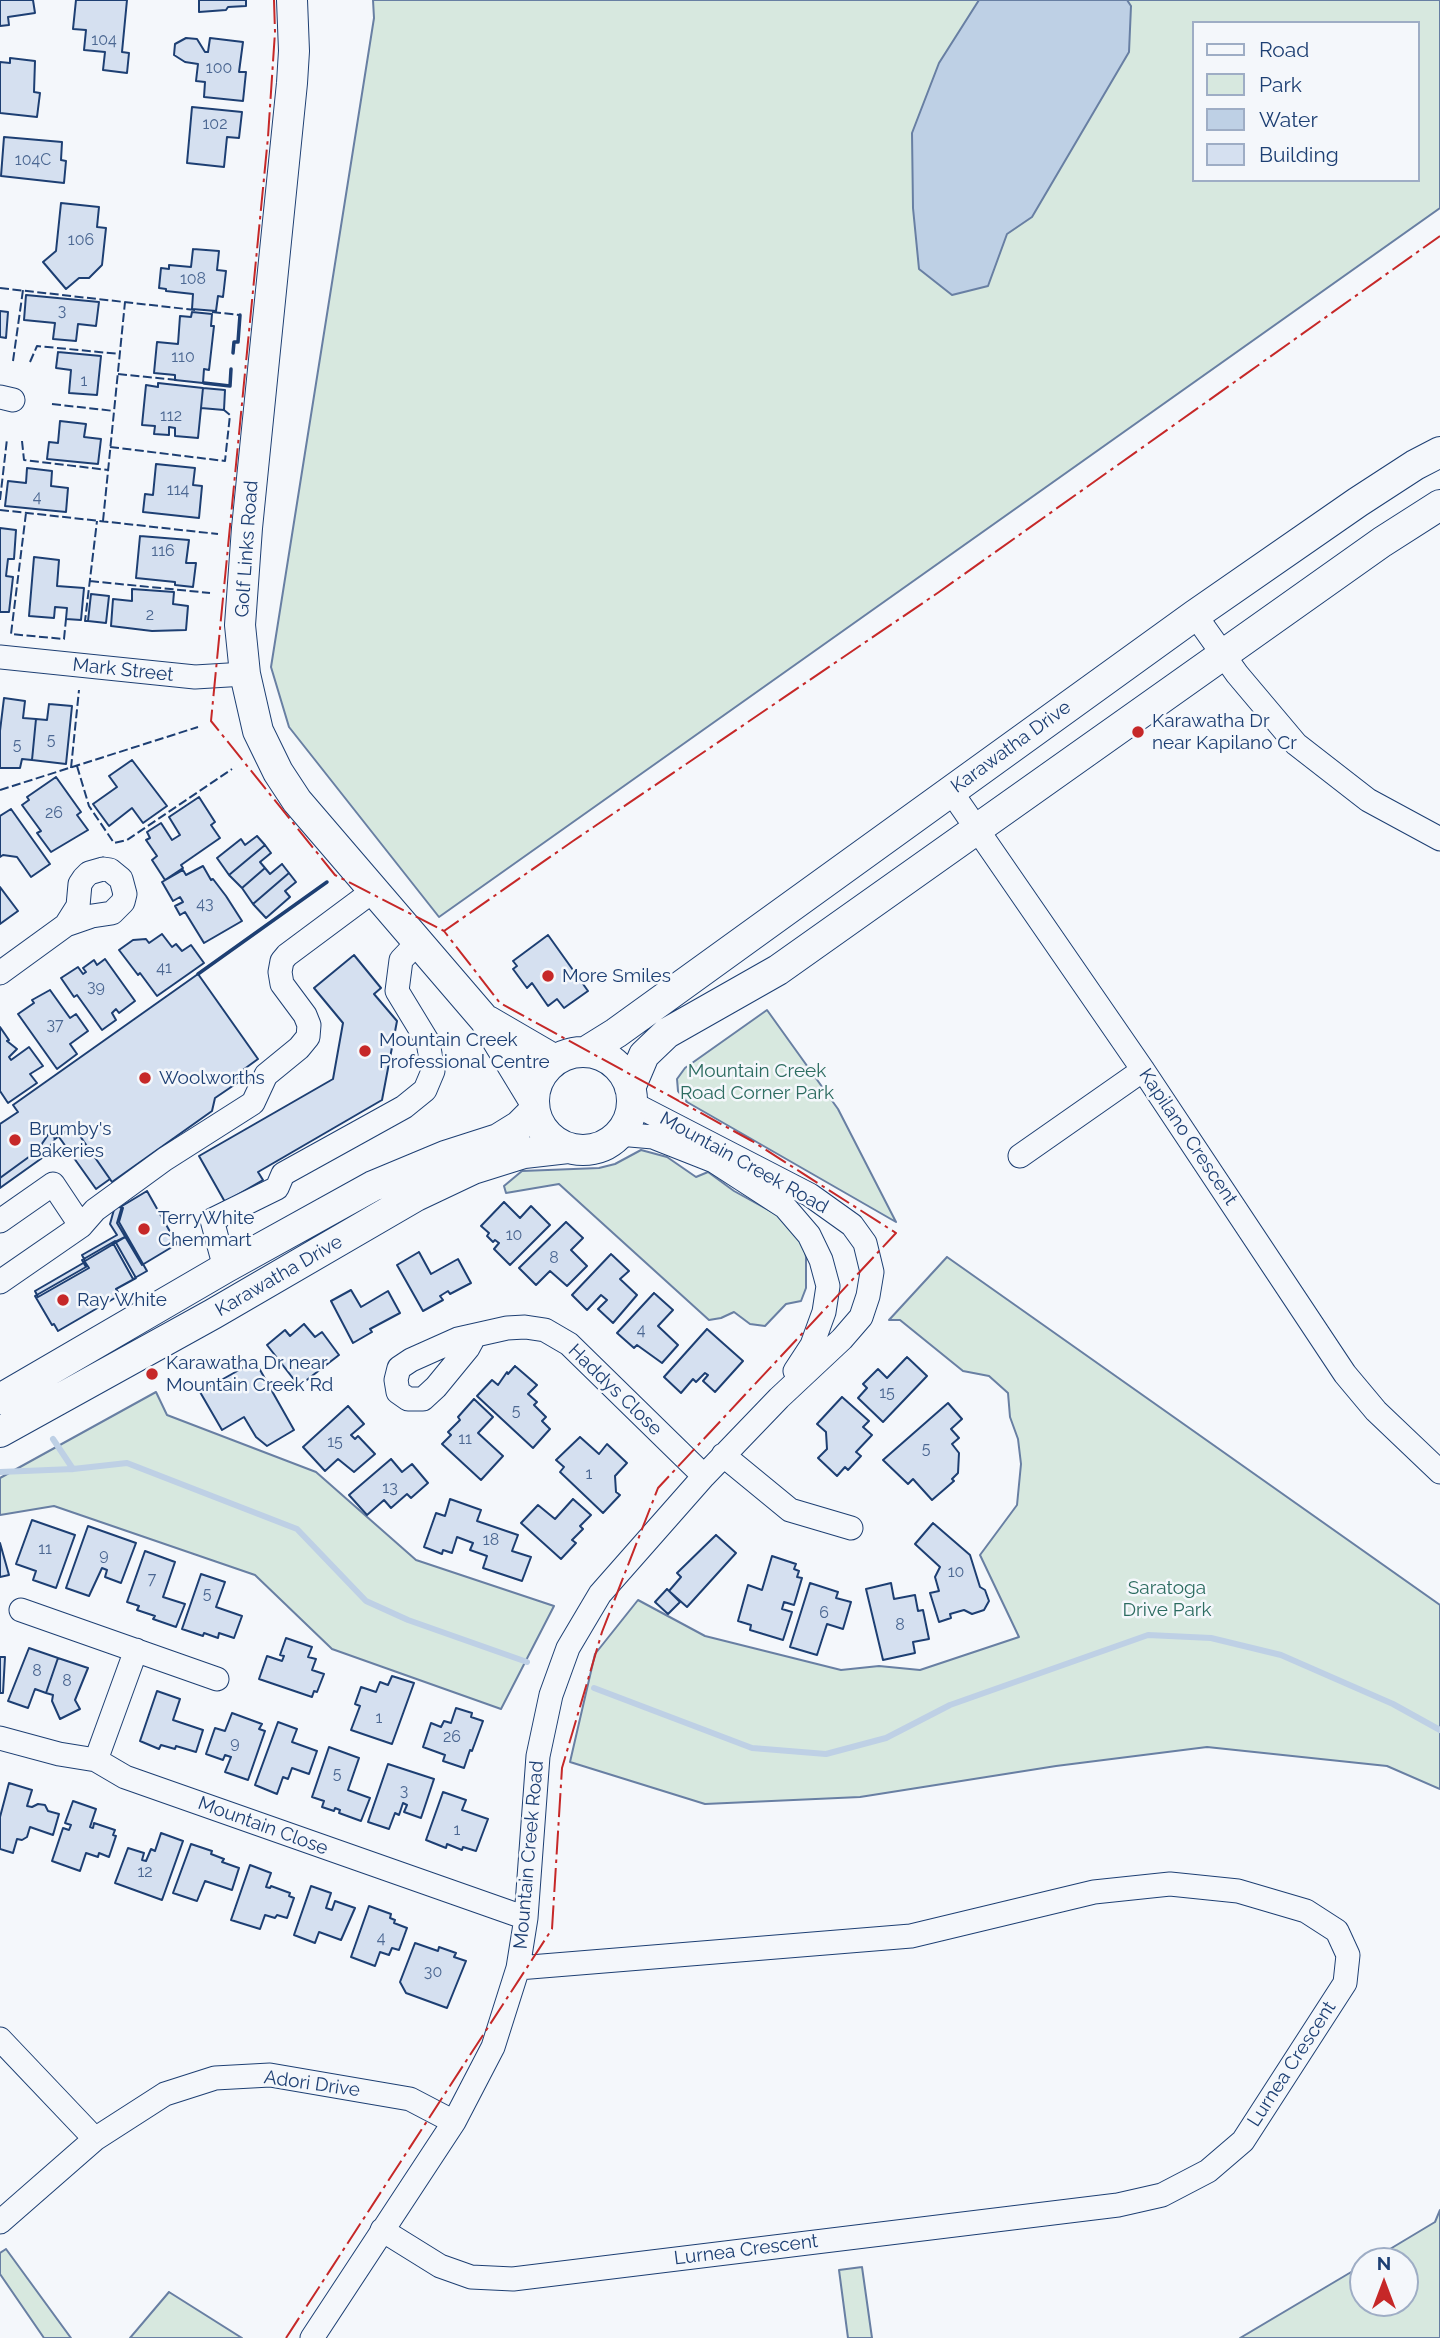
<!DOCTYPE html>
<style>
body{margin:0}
#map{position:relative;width:1440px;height:2338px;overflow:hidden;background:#f4f7fb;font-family:Raleway,sans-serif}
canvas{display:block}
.legend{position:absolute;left:1192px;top:21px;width:228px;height:161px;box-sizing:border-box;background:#f4f7fb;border:2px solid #9eadc5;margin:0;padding:9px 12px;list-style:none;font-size:21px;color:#1d3f73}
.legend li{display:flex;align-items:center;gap:14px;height:35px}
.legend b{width:35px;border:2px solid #9eadc5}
.north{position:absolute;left:1349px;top:2247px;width:70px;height:70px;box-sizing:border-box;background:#f4f7fb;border:2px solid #9eadc5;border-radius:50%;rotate:0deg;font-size:19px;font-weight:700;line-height:28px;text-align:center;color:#1d3f73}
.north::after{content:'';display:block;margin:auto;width:24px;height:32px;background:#c62828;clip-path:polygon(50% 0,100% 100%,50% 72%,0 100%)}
</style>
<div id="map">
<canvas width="1440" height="2338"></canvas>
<ul class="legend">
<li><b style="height:9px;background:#f4f7fb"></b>Road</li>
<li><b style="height:19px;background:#d7e8df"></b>Park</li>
<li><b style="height:19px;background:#bed0e5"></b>Water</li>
<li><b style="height:19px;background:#d5e0f0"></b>Building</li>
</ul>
<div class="north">N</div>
</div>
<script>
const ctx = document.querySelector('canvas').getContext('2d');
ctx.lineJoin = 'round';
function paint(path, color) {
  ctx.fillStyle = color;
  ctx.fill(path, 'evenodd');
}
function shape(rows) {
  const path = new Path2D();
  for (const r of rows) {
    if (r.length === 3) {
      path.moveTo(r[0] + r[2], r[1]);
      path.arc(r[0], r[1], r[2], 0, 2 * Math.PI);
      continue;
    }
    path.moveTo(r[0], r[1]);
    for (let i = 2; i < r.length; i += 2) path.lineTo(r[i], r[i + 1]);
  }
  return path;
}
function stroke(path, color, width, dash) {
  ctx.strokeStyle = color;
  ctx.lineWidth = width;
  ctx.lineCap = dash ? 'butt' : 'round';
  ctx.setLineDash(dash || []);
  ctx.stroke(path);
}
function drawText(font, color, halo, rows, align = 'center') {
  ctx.font = font + ' Raleway,sans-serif';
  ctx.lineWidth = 5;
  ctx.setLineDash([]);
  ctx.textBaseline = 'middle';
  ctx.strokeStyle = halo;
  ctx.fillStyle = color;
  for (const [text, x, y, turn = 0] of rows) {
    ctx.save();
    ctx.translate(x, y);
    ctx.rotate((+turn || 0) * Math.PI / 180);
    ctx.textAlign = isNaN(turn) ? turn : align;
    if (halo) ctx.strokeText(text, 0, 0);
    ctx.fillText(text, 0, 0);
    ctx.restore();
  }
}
const green = shape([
 [373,0,1440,0,1440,208,439,917,289,727,271,667,374,18,373,0],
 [1193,23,1417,23,1417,180,1193,180,1193,23],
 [767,1010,838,1109,896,1222,687,1102,678,1091,677,1079,685,1068,767,1010],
 [641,1150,667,1157,696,1177,708,1172,734,1191,790,1222,804,1244,806,1257,806,1288,801,1301,786,1304,765,1326,750,1324,734,1312,721,1318,709,1320,559,1184,506,1193,504,1186,522,1171,599,1168,615,1164,641,1150],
 [947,1257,1440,1605,1440,1789,1387,1766,1207,1747,1056,1766,860,1797,705,1804,570,1762,595,1654,638,1600,705,1636,841,1670,879,1666,920,1670,1019,1637,980,1555,1017,1505,1021,1464,1018,1439,1010,1417,1008,1393,989,1376,963,1371,900,1320,889,1320,947,1257],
 [156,1392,167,1415,316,1472,416,1560,554,1606,501,1709,332,1649,255,1575,54,1506,0,1515,0,1478,156,1392],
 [1440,2210,1440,2338,1240,2338,1363,2265,1363,2303,1405,2303,1405,2261,1370,2261,1435,2222,1440,2210],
 [6,2249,71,2338,44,2338,0,2274,0,2253,6,2249],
 [862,2267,872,2338,848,2338,839,2270,862,2267],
 [169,2292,242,2338,130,2338,169,2292]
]);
paint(green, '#d7e8df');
stroke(green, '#687fa3', 2);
const water = shape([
 [979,0,1127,0,1131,6,1129,52,1032,217,1007,234,988,286,952,295,919,269,913,208,912,133,939,63,979,0]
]);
paint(water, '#bed0e5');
stroke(water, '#687fa3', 2);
stroke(shape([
 [53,1439,73,1469],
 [0,1472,73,1469,127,1463,297,1529,366,1601,408,1620,527,1662],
 [594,1688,752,1748,826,1754,886,1738,950,1705,1148,1635,1211,1638,1281,1655,1393,1704,1440,1730]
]), '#bed0e5', 6);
const building = shape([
 [0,0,33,0,35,13,8,17,9,25,0,26,0,0],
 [76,0,127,0,122,52,129,53,127,73,103,70,105,52,84,50,86,30,73,29,76,0],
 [199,0,246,0,246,6,228,7,226,10,199,12,199,0],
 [186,38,197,39,205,52,208,52,210,38,243,42,239,72,246,72,243,101,204,97,205,82,196,81,198,64,185,62,174,55,175,44,186,38],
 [10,58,35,61,34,92,40,93,37,117,0,113,0,62,10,63,10,58],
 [192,107,242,112,239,138,227,137,224,167,187,163,192,107],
 [4,137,62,142,61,160,66,161,64,183,1,176,4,137],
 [61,203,99,207,97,227,106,228,102,265,89,278,79,278,66,289,43,262,56,251,61,203],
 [193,249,219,251,217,270,226,271,223,297,218,296,216,311,192,309,193,294,166,291,166,289,159,288,161,268,169,269,169,265,191,267,193,249],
 [26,295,99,302,96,326,78,324,76,341,53,339,55,323,24,320,26,295],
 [0,311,8,312,6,338,0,337,0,311],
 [192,312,212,314,211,326,214,326,209,370,204,369,203,383,175,380,175,375,154,373,157,342,178,344,180,316,191,317,192,312],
 [58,352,101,356,97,395,69,393,71,370,56,368,58,352],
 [158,383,203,388,198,438,175,436,175,428,169,427,169,435,154,434,155,426,142,425,146,385,158,387,158,383],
 [203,388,225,390,224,410,201,408,203,388],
 [60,421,86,424,84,437,101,439,98,464,47,459,49,442,58,443,60,421],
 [156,464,195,468,193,485,202,486,199,518,143,512,145,494,153,495,156,464],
 [27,468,52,471,51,486,68,488,66,512,5,506,8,481,26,483,27,468],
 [0,528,16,530,14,559,8,559,6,576,13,577,9,612,0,612,0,528],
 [140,536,189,540,186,563,196,563,193,587,175,585,175,582,136,578,140,536],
 [34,557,59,560,57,586,84,588,81,620,66,619,67,608,55,607,54,618,29,616,34,557],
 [132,589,174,592,173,604,188,606,186,630,152,631,111,626,113,599,132,601,132,589],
 [91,594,109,596,106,623,88,621,91,594],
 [4,698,25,701,23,718,36,719,32,760,22,759,20,768,0,768,0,731,4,698],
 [49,704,72,706,66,764,32,760,36,719,47,720,49,704],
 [132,760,167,806,143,823,132,808,109,826,93,804,117,787,109,776,132,760],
 [56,777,81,812,77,815,88,830,51,852,37,833,41,831,22,805,29,800,27,797,56,777],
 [199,797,215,822,211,825,220,838,181,865,183,868,165,880,152,860,157,856,146,840,150,838,147,832,161,823,172,840,180,835,169,817,199,797],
 [11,809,50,864,31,877,17,857,3,855,0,857,0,816,11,809],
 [257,836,265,845,229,875,217,858,241,839,245,845,257,836],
 [265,845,271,853,260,862,265,868,242,888,229,875,265,845],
 [282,864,289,873,253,904,242,888,265,868,270,874,282,864],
 [203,866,211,880,213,879,226,896,242,921,204,943,185,912,180,915,175,906,183,902,180,897,173,901,162,882,183,870,186,875,203,866],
 [289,873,296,882,285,891,290,897,266,918,253,904,289,873],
 [0,887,18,911,0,924,0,887],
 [162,934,172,947,176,944,182,951,191,945,204,963,157,996,140,973,138,975,119,950,133,940,146,939,149,943,162,934],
 [548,935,588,991,564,1008,557,999,548,1006,532,983,527,988,513,969,517,966,513,961,548,935],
 [354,955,381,988,374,994,397,1021,382,1100,258,1172,263,1180,225,1202,199,1156,333,1079,343,1023,314,988,354,955],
 [105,959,135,1001,119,1013,116,1009,112,1013,116,1020,102,1030,77,995,74,997,61,978,78,967,83,974,86,972,83,968,94,960,97,965,105,959],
 [198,974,258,1059,236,1075,240,1081,215,1098,212,1111,112,1182,73,1126,55,1139,50,1132,37,1151,0,1178,0,1124,18,1112,13,1105,198,974],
 [50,990,70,1018,76,1014,88,1031,70,1044,77,1054,57,1069,18,1014,34,1003,32,1000,50,990],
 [0,1027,9,1040,7,1041,17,1049,9,1057,11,1060,29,1047,43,1066,30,1074,37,1083,8,1103,0,1091,0,1027],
 [73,1126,110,1179,96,1189,59,1137,73,1126],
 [50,1132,55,1139,42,1158,0,1188,0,1178,37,1151,50,1132],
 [147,1191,177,1244,142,1265,117,1223,122,1206,147,1191],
 [504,1202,520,1218,531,1206,550,1225,510,1265,494,1249,499,1243,495,1240,493,1242,487,1236,489,1233,481,1226,504,1202],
 [115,1206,123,1208,119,1222,127,1236,85,1261,82,1255,117,1235,110,1224,115,1206],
 [566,1222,583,1238,571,1250,587,1266,567,1286,550,1271,536,1285,519,1268,566,1222],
 [127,1236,147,1271,133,1279,113,1243,127,1236],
 [115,1241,136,1278,116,1289,120,1295,58,1331,54,1324,52,1325,35,1296,86,1267,82,1260,115,1241],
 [419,1252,431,1274,458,1259,471,1283,450,1294,448,1291,440,1296,443,1300,423,1311,397,1265,419,1252],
 [611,1254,629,1271,620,1279,637,1295,613,1323,598,1309,607,1300,601,1295,587,1310,572,1295,611,1254],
 [85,1262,89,1268,38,1297,35,1291,85,1262],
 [351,1290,361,1307,388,1291,400,1313,370,1329,372,1332,353,1343,331,1301,351,1290],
 [654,1293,673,1310,658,1326,678,1345,662,1363,637,1345,634,1348,617,1333,654,1293],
 [304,1324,315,1337,322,1332,339,1355,299,1386,267,1345,285,1330,290,1336,304,1324],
 [707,1329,743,1361,715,1392,703,1381,708,1375,705,1373,696,1382,693,1379,681,1393,664,1377,707,1329],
 [907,1357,927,1376,883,1422,858,1398,867,1388,863,1384,878,1369,887,1378,907,1357],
 [255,1361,294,1430,267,1446,256,1437,244,1417,222,1430,200,1392,255,1361],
 [515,1366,537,1385,528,1394,537,1402,534,1405,546,1417,542,1421,550,1429,533,1448,477,1396,492,1380,498,1385,507,1372,508,1374,515,1366],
 [842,1397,869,1421,863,1427,872,1435,856,1452,861,1456,848,1470,845,1467,837,1476,818,1458,827,1449,826,1432,817,1424,842,1397],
 [474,1399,493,1417,478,1433,503,1456,481,1480,442,1444,451,1435,448,1432,460,1420,458,1417,474,1399],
 [948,1403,962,1419,951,1429,959,1438,952,1444,959,1453,958,1473,952,1479,954,1481,932,1500,913,1479,908,1484,883,1460,948,1403],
 [348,1406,364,1424,351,1435,355,1439,358,1436,375,1454,354,1472,338,1459,325,1471,303,1447,348,1406],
 [580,1437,599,1454,607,1444,627,1463,615,1476,616,1492,620,1495,603,1513,560,1472,564,1467,556,1460,580,1437],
 [391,1459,402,1472,412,1464,428,1483,411,1498,407,1494,391,1508,384,1500,367,1515,349,1495,391,1459],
 [450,1499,481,1510,477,1521,518,1535,512,1551,531,1557,522,1581,483,1568,487,1556,470,1550,473,1543,457,1537,452,1553,443,1550,442,1554,424,1547,436,1513,445,1516,450,1499],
 [573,1499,591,1515,580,1526,583,1529,572,1540,576,1543,561,1559,521,1523,538,1505,555,1519,573,1499],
 [32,1520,75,1535,56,1588,33,1580,36,1571,16,1564,32,1520],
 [933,1523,970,1555,980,1587,985,1590,989,1601,984,1610,972,1614,964,1610,950,1614,951,1618,939,1622,930,1593,939,1591,935,1577,940,1567,915,1544,933,1523],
 [88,1526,136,1543,121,1583,105,1577,107,1570,102,1568,89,1596,66,1588,88,1526],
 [716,1535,736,1553,687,1607,669,1591,681,1577,677,1573,716,1535],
 [0,1543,9,1575,0,1577,0,1543],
 [145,1551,175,1562,163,1597,185,1604,176,1627,153,1619,155,1616,137,1610,139,1606,127,1602,145,1551],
 [772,1556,796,1564,794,1569,799,1571,797,1577,802,1578,794,1605,784,1602,782,1609,792,1612,783,1640,750,1630,751,1625,738,1621,748,1585,762,1590,772,1556],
 [201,1574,225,1582,216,1607,242,1616,234,1638,219,1633,218,1638,204,1633,203,1636,182,1629,201,1574],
 [810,1583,838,1592,836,1598,851,1602,843,1629,827,1624,817,1655,790,1647,810,1583],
 [891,1583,894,1599,915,1595,918,1611,923,1610,929,1639,913,1642,915,1653,883,1660,866,1589,891,1583],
 [667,1589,680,1602,668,1614,655,1602,667,1589],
 [286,1638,312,1647,308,1657,316,1659,312,1670,324,1674,317,1692,314,1691,312,1697,259,1679,267,1656,282,1661,284,1656,280,1655,286,1638],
 [29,1648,58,1658,46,1693,35,1689,28,1708,8,1701,29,1648],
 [0,1657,5,1657,3,1693,0,1693,0,1657],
 [58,1658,88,1668,75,1700,80,1709,60,1719,52,1701,53,1695,46,1693,58,1658],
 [392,1676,414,1683,392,1744,351,1730,360,1706,355,1704,361,1687,376,1692,380,1682,388,1685,392,1676],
 [157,1691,180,1699,173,1720,203,1730,196,1752,176,1746,175,1749,161,1745,159,1749,140,1741,157,1691],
 [456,1708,472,1713,471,1717,483,1721,472,1751,470,1750,464,1768,443,1761,445,1755,423,1747,431,1723,441,1727,444,1721,451,1723,456,1708],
 [232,1713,262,1724,259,1729,265,1731,248,1780,225,1772,231,1757,225,1755,223,1760,206,1754,215,1728,225,1731,232,1713],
 [278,1722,297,1729,292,1742,317,1751,309,1774,292,1768,288,1779,283,1777,277,1794,255,1785,278,1722],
 [329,1747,359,1758,348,1790,370,1798,361,1821,339,1813,340,1810,335,1808,334,1811,322,1807,324,1801,312,1797,329,1747],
 [388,1764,434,1779,421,1818,404,1812,407,1805,403,1803,399,1815,395,1813,389,1829,368,1822,388,1764],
 [9,1783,32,1790,27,1806,32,1807,38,1804,45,1805,48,1811,59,1814,53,1835,30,1827,27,1837,22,1840,17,1839,13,1853,0,1849,0,1817,9,1783],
 [443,1792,466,1800,462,1810,488,1819,476,1851,463,1847,462,1850,447,1844,446,1848,426,1840,443,1792],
 [73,1801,96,1809,90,1827,93,1828,94,1823,115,1830,113,1835,116,1836,109,1857,99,1853,98,1857,86,1853,80,1871,52,1861,63,1828,69,1830,71,1825,65,1823,73,1801],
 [161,1833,183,1841,162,1900,115,1883,128,1848,144,1853,142,1860,146,1861,151,1849,155,1851,161,1833],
 [191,1844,212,1851,211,1854,224,1859,222,1862,239,1868,232,1890,205,1881,197,1901,173,1893,191,1844],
 [250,1865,271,1873,266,1887,270,1888,271,1886,290,1893,289,1896,294,1898,287,1918,277,1915,275,1918,265,1915,260,1929,231,1920,250,1865],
 [311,1886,331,1893,326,1908,332,1910,335,1901,355,1908,341,1940,319,1932,315,1943,294,1935,311,1886],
 [369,1906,391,1914,390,1918,395,1920,394,1923,407,1928,399,1950,392,1948,389,1955,380,1952,375,1966,351,1957,369,1906],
 [415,1943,438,1951,439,1947,456,1953,454,1957,466,1961,447,2008,406,1993,400,1982,415,1943]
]);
paint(building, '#d5e0f0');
stroke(building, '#1d3f73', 2);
const minor = shape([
 [0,397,13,400],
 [1195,615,1237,674,1296,744,1368,800,1440,839],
 [0,657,195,677,245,674],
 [950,790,1143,1070,1345,1374,1376,1411,1440,1472],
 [103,869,110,870,121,879,125,894,123,902,112,913,92,916,66,925,78,906,80,884,84,878,89,873,103,869],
 [0,973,66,925],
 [619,1134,653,1137,714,1161,785,1207,809,1235,821,1260,828,1286,824,1312,812,1345,795,1371],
 [1020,1156,1143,1070],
 [0,1221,53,1184,81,1226,0,1282],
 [81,1226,95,1210,165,1159,253,1103,266,1075,299,1048,308,1037,309,1025,305,1015,282,984,280,972,282,961,287,955,373,891],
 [225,1268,212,1220,277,1188,283,1174,404,1107,425,1090,433,1071,428,1042,397,991,401,960,418,942],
 [474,1337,468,1348,436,1387,423,1399,408,1399,398,1392,396,1380,399,1368,411,1360,458,1339,507,1328,525,1327,545,1330,569,1344,704,1476],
 [723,1455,790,1510,851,1528],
 [21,1610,217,1679],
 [0,1738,59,1754,96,1760,125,1777,526,1918],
 [96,1760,136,1650],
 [0,2039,95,2139],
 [0,2222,95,2139,165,2094,215,2078,270,2075,410,2099,454,2122],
 [382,2230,440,2266,471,2277,513,2279,1118,2205,1162,2195,1208,2171,1243,2141,1345,1983,1348,1955,1337,1931,1306,1911,1238,1891,1170,1884,1094,1892,911,1936,518,1968],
 [312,2338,454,2122,493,2047,518,1968,526,1918,538,1756,551,1695,568,1648,600,1594,704,1476,779,1398,842,1339,861,1317,868,1296,872,1272,865,1243,852,1225,810,1195,632,1103]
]);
const major = shape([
 [292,0,294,51,292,83,247,528,240,625,245,674,258,731,278,772,297,801,485,1020,533,1099],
 [488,1021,555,1060],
 [587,1051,616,1033,1195,615,1358,502,1415,465,1440,452],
 [583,1101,49],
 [630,1088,644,1055,667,1033,778,970,1382,542,1440,505],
 [0,1399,225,1268,373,1186,445,1156,498,1139,519,1126,534,1111],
 [0,1432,213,1314,416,1196,473,1169,524,1153,568,1148]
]);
stroke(minor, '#1d3f73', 25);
stroke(major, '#1d3f73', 32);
stroke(minor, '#f4f7fb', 23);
stroke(major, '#f4f7fb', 30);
stroke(shape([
 [0,288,195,310],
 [212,312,240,315],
 [13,361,23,290],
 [30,362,37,346,120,354],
 [118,374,177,380],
 [52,404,114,411],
 [22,441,24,460,108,470],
 [110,447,225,461,230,415,224,410],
 [0,500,7,439],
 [0,510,218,534],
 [26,513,11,634,64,639,66,619],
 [103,521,125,302],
 [90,581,210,593],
 [88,621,85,621,97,521],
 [77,766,89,806,114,843,127,840,232,769],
 [71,768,79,690],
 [0,790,198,727]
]), '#1d3f73', 2, [9, 3.5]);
stroke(shape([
 [233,353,234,342,238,342,240,315],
 [204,383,230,386,231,369],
 [198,974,327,882]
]), '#1d3f73', 3.5);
stroke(shape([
 [274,0,275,32,268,137,211,721,335,875,444,931],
 [286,2338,552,1929,562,1768,602,1632,658,1488,896,1233,752,1141,500,1003,444,931,573,841,939,592,1440,236]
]), '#c62828', 2, [24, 5, 3.5, 5]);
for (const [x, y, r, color] of [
 [1138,732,7,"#c62828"],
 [548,976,7,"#c62828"],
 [365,1051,7,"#c62828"],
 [145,1078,7,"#c62828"],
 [15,1140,7,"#c62828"],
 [144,1229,7,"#c62828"],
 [63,1300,7,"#c62828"],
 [152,1374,7,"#c62828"]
]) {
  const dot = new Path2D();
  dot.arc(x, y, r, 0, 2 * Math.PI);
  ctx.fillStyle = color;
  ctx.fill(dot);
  stroke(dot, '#f4f7fb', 2.5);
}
drawText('16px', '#4b6792', null, [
 ["104",104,40],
 ["100",219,68],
 ["102",215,124],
 ["104C",33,160],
 ["106",81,240],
 ["108",193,279],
 ["3",62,311],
 ["110",183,357],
 ["1",84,381],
 ["112",171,416],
 ["114",178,490],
 ["4",37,497],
 ["116",163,551],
 ["2",150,615],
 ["5",51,740],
 ["5",17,745],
 ["26",54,813],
 ["43",205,904],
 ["41",164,968],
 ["39",96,987],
 ["37",55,1025],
 ["10",514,1235],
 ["8",554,1258],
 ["4",641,1330],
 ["15",887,1393],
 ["5",516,1411],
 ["11",465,1439],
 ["15",335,1442],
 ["5",926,1449],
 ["1",589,1474],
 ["13",390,1488],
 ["18",491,1540],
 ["11",45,1549],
 ["9",104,1555],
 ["10",956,1572],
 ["7",152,1579],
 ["5",207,1594],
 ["6",824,1613],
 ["8",900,1625],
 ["8",37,1671],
 ["8",67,1681],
 ["1",379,1718],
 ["26",452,1737],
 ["9",235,1743],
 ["5",337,1774],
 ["3",404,1791],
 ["1",457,1830],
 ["12",145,1872],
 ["4",381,1938],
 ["30",433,1972]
]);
drawText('19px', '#1d3f73', '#f4f7fb', [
 ["Golf Links Road",247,549,-86],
 ["Mark Street",123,670,6],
 ["Karawatha Drive",1011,747,-36],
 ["Kapilano Crescent",1188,1137,56],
 ["Mountain Creek Road",744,1163,29],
 ["Karawatha Drive",279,1276,-30],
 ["Haddys Close",615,1390,44],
 ["Mountain Close",263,1826,20],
 ["Mountain Creek Road",529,1855,-85],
 ["Lurnea Crescent",1292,2064,-57],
 ["Adori Drive",312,2084,8],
 ["Lurnea Crescent",746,2250,-7]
]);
drawText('19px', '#1d3f73', '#f4f7fb', [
 ["Karawatha Dr",1152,721],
 ["near Kapilano Cr",1152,743],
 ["More Smiles",562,976],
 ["Mountain Creek",379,1040],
 ["Professional Centre",379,1062],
 ["Woolworths",159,1078],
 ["Brumby's",29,1129],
 ["Bakeries",29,1151],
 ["TerryWhite",158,1218],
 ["Chemmart",158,1240],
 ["Ray White",77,1300],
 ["Karawatha Dr near",166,1363],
 ["Mountain Creek Rd",166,1385]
], 'left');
drawText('19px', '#2c6c60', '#f4f7fb', [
 ["Mountain Creek",757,1071],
 ["Road Corner Park",757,1093],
 ["Saratoga",1167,1588],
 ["Drive Park",1167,1610]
]);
</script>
